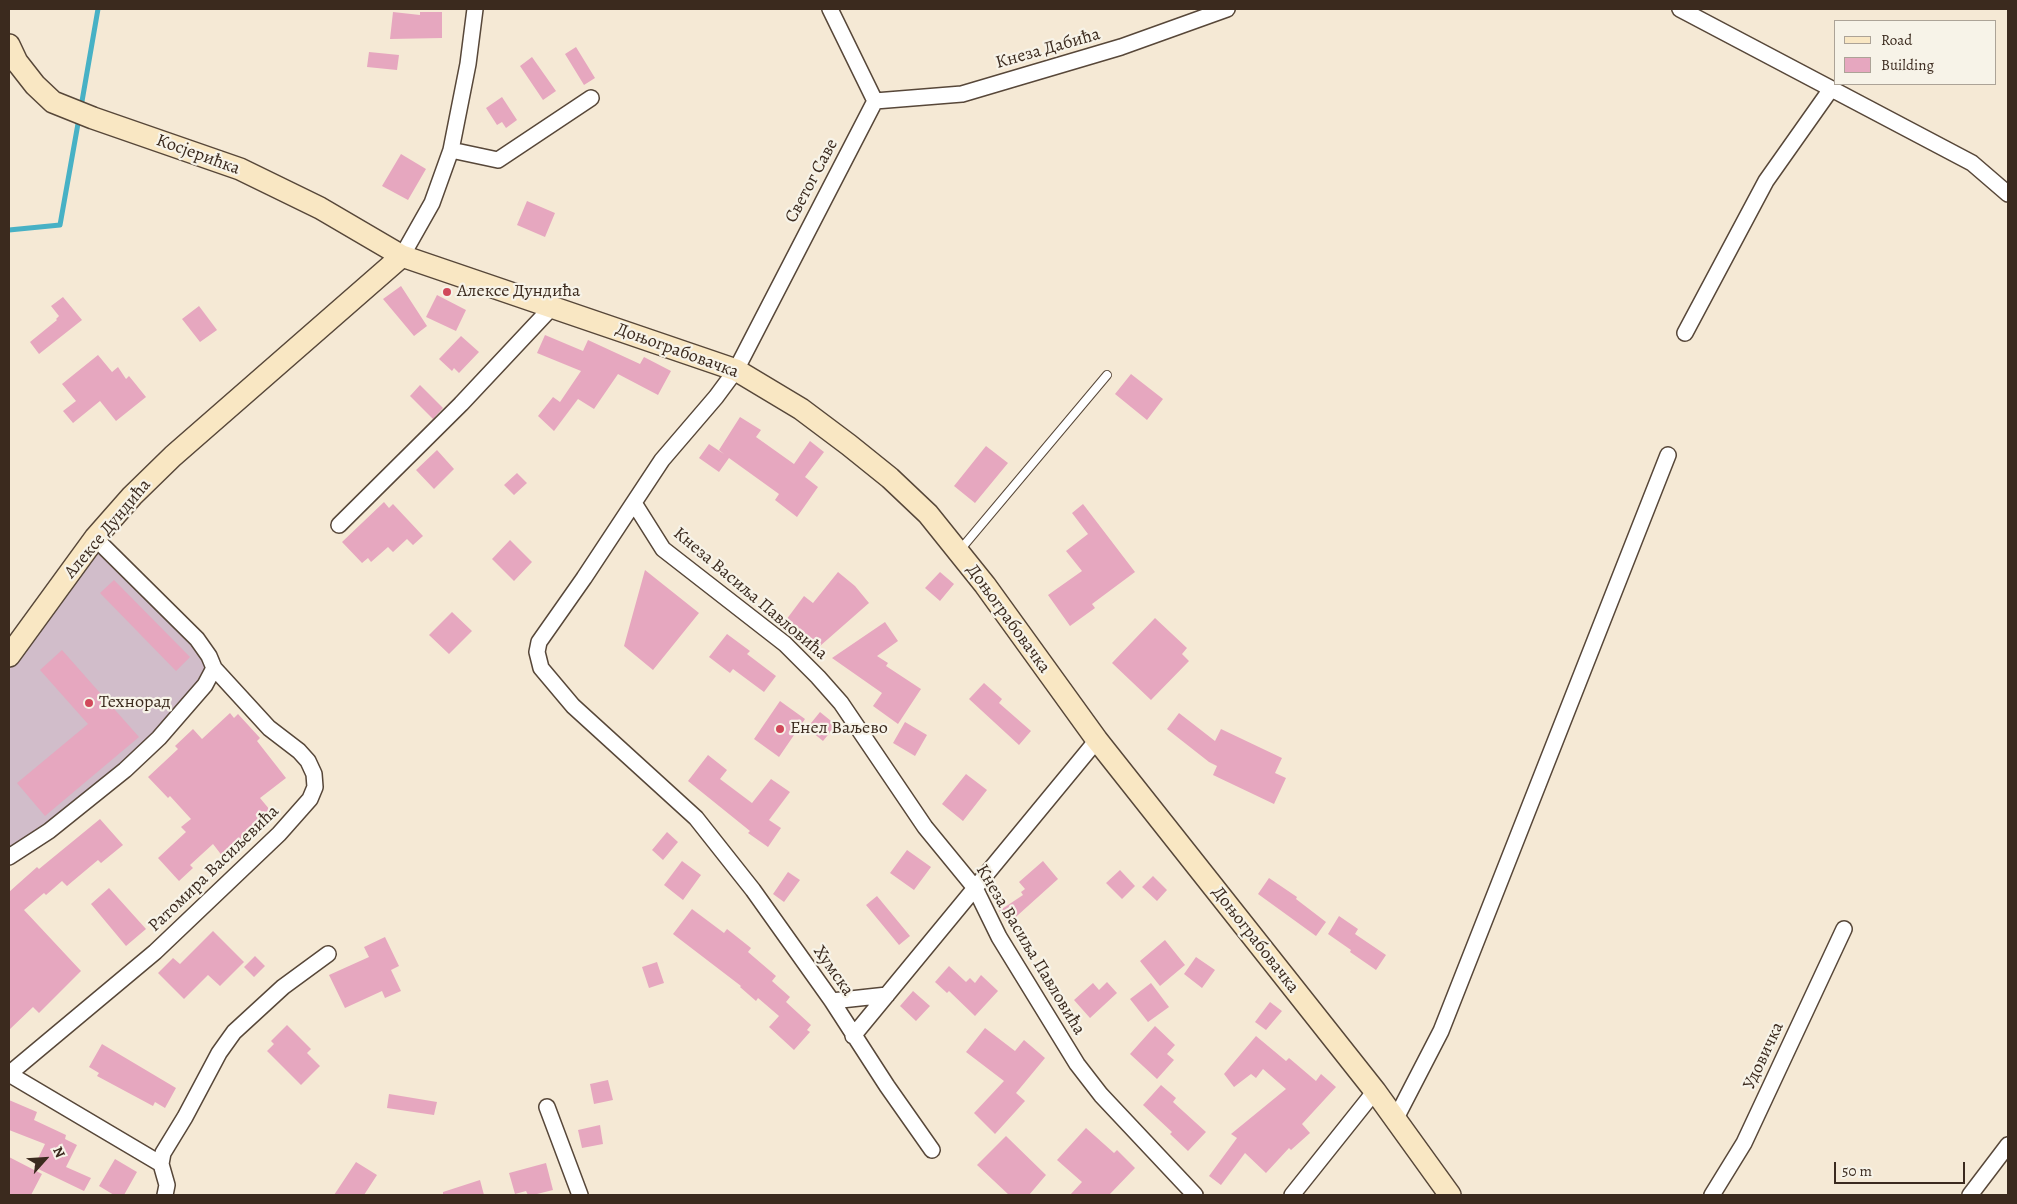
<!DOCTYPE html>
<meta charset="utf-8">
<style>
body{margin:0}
#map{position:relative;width:2017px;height:1204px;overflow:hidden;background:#f5e9d5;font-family:Alegreya,serif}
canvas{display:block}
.frame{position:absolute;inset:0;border:10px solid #3b2a1e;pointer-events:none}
.legend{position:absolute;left:1834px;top:20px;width:162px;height:65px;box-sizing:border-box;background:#f7f3e8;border:1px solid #aca397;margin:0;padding:6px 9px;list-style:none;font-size:15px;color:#3b2a1e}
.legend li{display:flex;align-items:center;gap:10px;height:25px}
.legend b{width:25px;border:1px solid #aca397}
.north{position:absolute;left:20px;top:1134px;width:50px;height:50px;-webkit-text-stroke:4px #f7f3e8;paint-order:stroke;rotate:64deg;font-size:14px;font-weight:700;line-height:20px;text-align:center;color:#3b2a1e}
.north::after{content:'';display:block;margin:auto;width:18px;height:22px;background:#3b2a1e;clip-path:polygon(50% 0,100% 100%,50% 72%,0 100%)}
.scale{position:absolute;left:1834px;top:1162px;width:131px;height:22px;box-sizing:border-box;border:2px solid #3b2a1e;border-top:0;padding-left:6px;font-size:15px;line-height:18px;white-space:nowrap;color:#3b2a1e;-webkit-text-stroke:4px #f7f3e8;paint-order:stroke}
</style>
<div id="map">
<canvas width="2017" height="1204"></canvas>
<div class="frame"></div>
<ul class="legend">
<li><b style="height:6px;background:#f9e7c3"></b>Road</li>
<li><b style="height:14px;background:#e6a7bf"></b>Building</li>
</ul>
<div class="north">N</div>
<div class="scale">50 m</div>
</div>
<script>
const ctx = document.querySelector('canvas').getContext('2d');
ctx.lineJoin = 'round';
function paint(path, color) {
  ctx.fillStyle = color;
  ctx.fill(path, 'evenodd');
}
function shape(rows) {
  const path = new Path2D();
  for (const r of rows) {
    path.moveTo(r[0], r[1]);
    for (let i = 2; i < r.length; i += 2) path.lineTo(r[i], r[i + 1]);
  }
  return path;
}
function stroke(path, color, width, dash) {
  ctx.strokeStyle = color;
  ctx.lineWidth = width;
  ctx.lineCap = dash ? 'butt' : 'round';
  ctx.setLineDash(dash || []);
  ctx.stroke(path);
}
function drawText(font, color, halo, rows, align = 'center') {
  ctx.font = font + ' Alegreya,serif';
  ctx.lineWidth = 4.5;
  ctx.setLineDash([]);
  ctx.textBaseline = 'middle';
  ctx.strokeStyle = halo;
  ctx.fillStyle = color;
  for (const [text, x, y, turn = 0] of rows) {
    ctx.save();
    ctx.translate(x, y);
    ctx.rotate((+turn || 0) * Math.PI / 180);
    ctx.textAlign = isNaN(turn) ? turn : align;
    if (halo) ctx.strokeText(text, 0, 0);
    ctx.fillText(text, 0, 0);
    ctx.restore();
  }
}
paint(shape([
 [95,538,214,668,159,738,9,857,9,656]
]), '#d1bdca');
stroke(shape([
 [81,107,98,9],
 [9,230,60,225,79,118]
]), '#47b1c5', 5);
paint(shape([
 [393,12,420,15,420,12,442,12,442,38,390,39],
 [576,47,595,78,584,85,565,54],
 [369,52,399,55,397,70,367,67],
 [532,57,556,91,543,100,520,66],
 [502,97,517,120,506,128,502,122,497,125,486,108],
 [401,154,426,169,408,200,382,186],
 [527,201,555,213,545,237,517,225],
 [401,286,427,326,414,336,383,299],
 [437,295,466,310,456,331,426,317],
 [63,297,82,320,39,354,30,342,57,320,56,319,59,316,51,306],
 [199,306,217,330,200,342,182,319],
 [545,335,583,351,588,340,640,364,644,357,671,371,658,395,618,374,594,409,578,399,554,431,538,416,553,397,560,402,581,371,537,353],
 [461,336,479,352,459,373,454,368,452,371,439,359],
 [98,355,112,372,118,367,126,379,129,376,146,397,116,421,100,401,73,423,63,411,76,401,62,384],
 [1131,374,1163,399,1147,420,1115,394],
 [420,385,443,408,433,419,410,396],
 [740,417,761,430,756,437,794,464,810,441,824,452,805,477,818,487,797,517,775,500,779,494,729,458,719,472,699,458,709,444,724,454,719,450],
 [986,446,1008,463,975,503,954,486],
 [437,450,454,469,434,489,416,470],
 [517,473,527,483,514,495,504,485],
 [384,502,389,508,393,504,423,536,413,545,407,539,393,552,388,547,371,562,368,558,362,563,342,542],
 [1083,504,1135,572,1092,604,1095,608,1070,626,1048,595,1082,571,1066,551,1088,534,1072,513],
 [510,540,532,562,514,581,492,559],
 [645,570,699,613,653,670,624,646],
 [838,572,855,586,869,603,820,646,786,620,804,596,813,603],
 [940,572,954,584,940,601,925,588],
 [114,580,190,657,176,671,100,593],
 [452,612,472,631,449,654,429,635],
 [1155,618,1187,648,1182,654,1189,661,1151,700,1112,663],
 [885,622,898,641,877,656,888,663,886,666,921,689,898,724,873,706,882,693,832,658],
 [727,634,750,651,747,654,776,676,764,692,733,669,730,673,709,657],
 [62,650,139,737,45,816,17,783,88,724,40,670],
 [984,683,1002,699,999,703,1031,731,1019,745,969,699],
 [780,701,805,719,779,757,754,739],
 [820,712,836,725,823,741,807,728],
 [230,713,234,718,238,714,260,738,257,741,286,778,260,798,275,816,265,825,263,822,223,857,213,844,190,865,193,868,179,881,158,858,186,832,181,827,191,819,170,796,168,798,148,777,178,749,175,746,193,729,202,739],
 [1179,713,1215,741,1221,729,1282,758,1275,773,1286,778,1274,804,1213,775,1217,766,1209,762,1167,729],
 [905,722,927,735,915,756,893,743],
 [708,755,727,770,720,779,752,803,771,779,790,792,769,820,781,828,768,847,748,833,750,831,688,781],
 [966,774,987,790,963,821,942,804],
 [100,819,123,845,101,863,98,860,67,886,62,881,46,895,44,893,24,910,81,971,39,1013,33,1007,9,1030,9,892,37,867,39,869],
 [667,832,678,842,663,860,652,850],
 [907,850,931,867,914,890,890,873],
 [682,861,701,875,683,900,664,885],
 [1043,861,1058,879,1008,924,999,911,1023,895,1021,892,1025,889,1019,882],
 [1120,870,1135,886,1122,899,1106,883],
 [788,872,800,880,784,902,773,894],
 [1153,876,1167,890,1157,901,1142,887],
 [1269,878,1297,897,1296,899,1326,922,1316,936,1258,894],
 [109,888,146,929,126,946,91,904],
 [877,896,910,936,899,945,866,905],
 [692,909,724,933,727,929,751,948,748,952,776,976,772,981,790,997,786,1002,811,1025,807,1030,810,1032,794,1050,769,1027,779,1016,758,998,756,1001,740,987,741,986,673,934],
 [1339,916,1358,929,1355,934,1386,955,1376,970,1350,952,1351,950,1328,934],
 [213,931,244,962,220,986,208,975,184,999,158,973,173,958,180,964],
 [385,937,399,966,391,970,401,991,385,998,382,991,345,1008,329,975,369,957,364,947],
 [1165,940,1185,965,1160,986,1140,961],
 [255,956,265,966,254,977,244,967],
 [1196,957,1215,970,1202,988,1184,974],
 [657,962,664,983,649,988,642,967],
 [949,966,966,982,970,978,975,983,981,975,998,991,975,1016,949,991,947,993,935,982],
 [1107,982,1117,993,1090,1018,1074,1000,1093,983,1099,990],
 [1151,983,1169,1007,1148,1022,1130,999],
 [913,991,930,1006,916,1021,900,1006],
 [1270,1002,1282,1011,1266,1030,1255,1022],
 [287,1025,311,1049,307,1053,320,1066,301,1085,267,1051,274,1044,271,1041],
 [1155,1026,1175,1045,1167,1054,1174,1060,1157,1079,1130,1054],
 [985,1028,1015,1051,1024,1040,1045,1058,1016,1093,1025,1101,995,1134,974,1113,1004,1081,966,1052],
 [1256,1036,1286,1061,1289,1058,1316,1081,1321,1074,1336,1087,1302,1124,1310,1133,1291,1150,1289,1148,1266,1173,1245,1153,1221,1185,1209,1176,1237,1138,1231,1134,1286,1089,1263,1069,1256,1078,1251,1074,1234,1087,1224,1074],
 [102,1044,176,1088,165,1108,155,1102,153,1106,97,1076,99,1073,89,1067],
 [608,1080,613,1100,594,1104,590,1084],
 [1161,1085,1176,1098,1173,1102,1206,1132,1188,1151,1170,1134,1172,1132,1143,1105],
 [389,1094,437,1102,434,1115,387,1108],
 [9,1100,37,1112,34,1120,66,1135,65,1139,77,1145,66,1167,91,1178,84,1191,34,1167,45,1144,9,1130],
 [600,1125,603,1144,582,1148,578,1130],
 [1086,1128,1114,1153,1117,1150,1135,1168,1109,1195,1070,1195,1082,1182,1057,1160],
 [1006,1136,1046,1175,1029,1195,1009,1195,977,1165],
 [9,1157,42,1174,31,1195,9,1195],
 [115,1159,137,1172,124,1195,114,1195,99,1186],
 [356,1162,377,1175,364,1195,334,1195],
 [546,1163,553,1190,533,1195,528,1195,526,1191,515,1194,509,1173],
 [480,1180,484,1195,443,1195,443,1192]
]), '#e6a7bf');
const lane = shape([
 [960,550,1107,375]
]);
const street = shape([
 [830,9,875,101,736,370,716,397,662,460,584,578,539,642,537,652,541,668,573,706,696,818,753,890,832,1001,887,1086,932,1150],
 [1680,9,1972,163,2008,194],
 [875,101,962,94,1121,47,1227,9],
 [451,150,498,160,591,98],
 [402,256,432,203,451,150,468,64,475,9],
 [1685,333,1766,181,1831,89],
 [634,503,663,549,785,644,818,677,841,703,925,827,975,888,999,937,1077,1064,1101,1095,1195,1195],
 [339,525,461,404,552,307],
 [9,857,49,831,125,770,159,738,205,685,214,668,209,656,197,639,95,538],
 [832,1001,887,995],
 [853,1036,1097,740],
 [9,1074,155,952,279,834,310,799,315,787,314,774,308,761,299,751,269,728,214,668],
 [9,1074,161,1164],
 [547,1107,580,1195],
 [1395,1120,1441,1031,1668,455],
 [161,1164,163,1153,185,1117,219,1053,234,1032,283,987,328,954],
 [161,1164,167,1185,165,1195],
 [1292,1195,1375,1091],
 [1712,1195,1744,1143,1844,929],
 [1970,1195,2008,1145]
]);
const secondary = shape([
 [9,45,17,62,35,85,53,102,93,118,240,169,320,208,402,256,736,370,801,409,849,445,890,478,928,514,985,585,1097,740,1375,1091,1450,1195],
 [9,656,95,538,132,496,173,456,402,256]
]);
stroke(lane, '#574739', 10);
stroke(street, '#574739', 18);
stroke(secondary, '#574739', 24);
stroke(lane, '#fff', 8);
stroke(street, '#fff', 15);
stroke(secondary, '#f9e7c3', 21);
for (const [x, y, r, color] of [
 [447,292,5,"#d1495b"],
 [89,703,5,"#d1495b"],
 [780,729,5,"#d1495b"]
]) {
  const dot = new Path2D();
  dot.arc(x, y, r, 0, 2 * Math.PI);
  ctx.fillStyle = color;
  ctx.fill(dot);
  stroke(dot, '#f7f3e8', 2);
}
drawText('18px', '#3b2a1e', '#f7f3e8', [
 ["Кнеза Дабића",1048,49,-16],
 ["Косјерићка",198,155,20],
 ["Светог Саве",812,181,-62],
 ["Доњограбовачка",677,351,20],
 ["Алексе Дундића",108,529,-50],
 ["Кнеза Васиља Павловића",750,594,40],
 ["Доњограбовачка",1008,619,54],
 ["Ратомира Васиљевића",214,869,-44],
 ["Доњограбовачка",1255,940,52],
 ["Кнеза Васиља Павловића",1030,950,59],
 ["Хумска",833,971,55],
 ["Удовичка",1764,1056,-65]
]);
drawText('18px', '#3b2a1e', '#f7f3e8', [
 ["Алексе Дундића",457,292],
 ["Технорад",99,703],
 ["Енел Ваљево",790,729]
], 'left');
</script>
